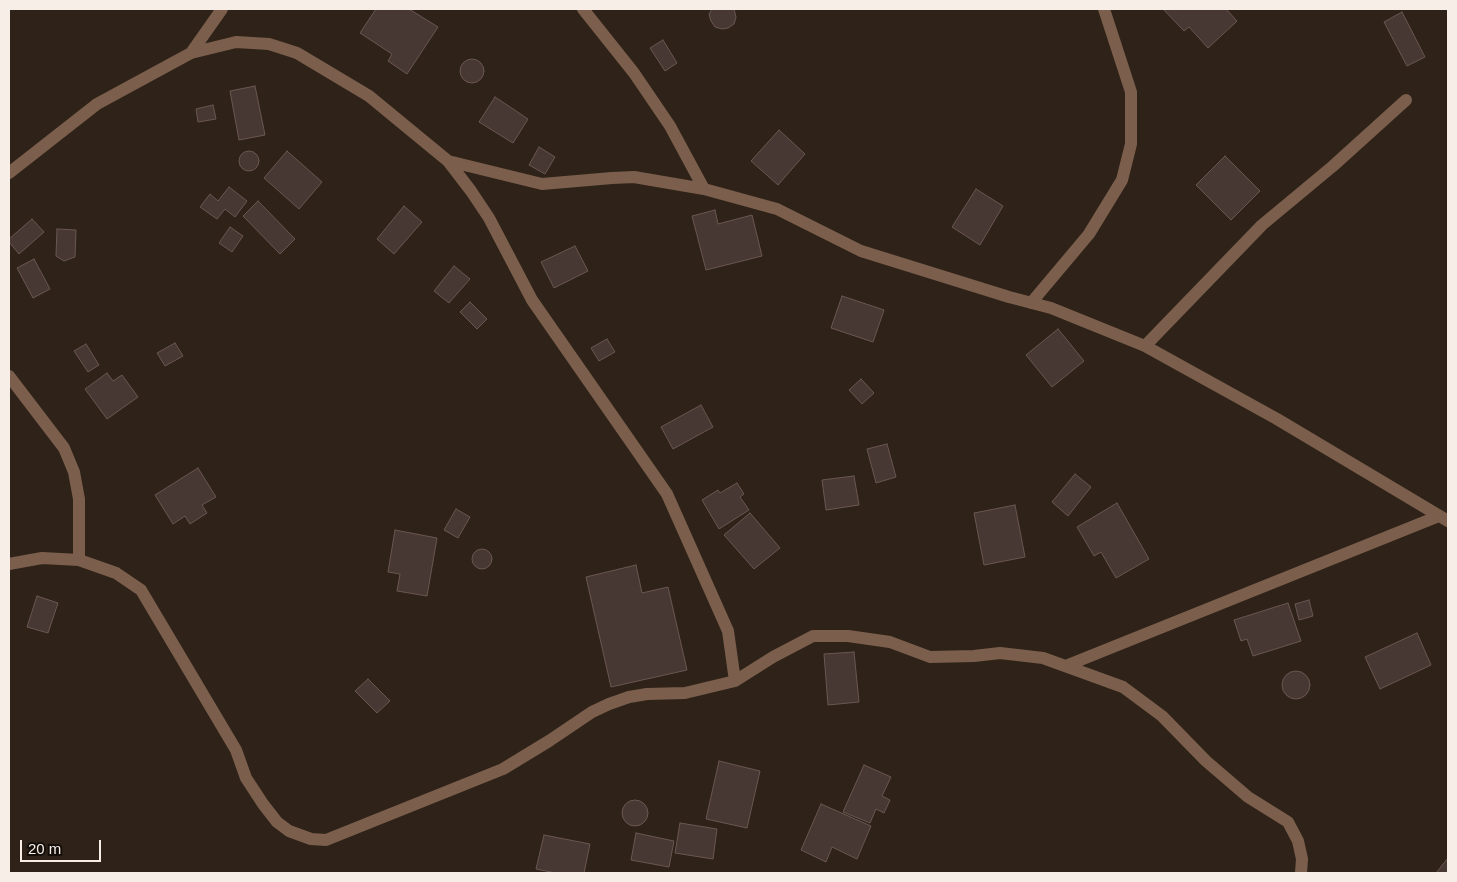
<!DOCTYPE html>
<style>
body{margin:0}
#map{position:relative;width:1457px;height:882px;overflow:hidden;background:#2f2319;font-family:Arial,sans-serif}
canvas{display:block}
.frame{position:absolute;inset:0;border:10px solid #f7eee8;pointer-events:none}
.scale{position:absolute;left:20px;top:840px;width:81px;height:22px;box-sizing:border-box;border:2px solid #f7eee8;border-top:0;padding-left:6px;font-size:15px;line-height:18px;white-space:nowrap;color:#f7eee8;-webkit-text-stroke:4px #130e0a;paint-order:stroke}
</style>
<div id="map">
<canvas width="1457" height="882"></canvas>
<div class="frame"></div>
<div class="scale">20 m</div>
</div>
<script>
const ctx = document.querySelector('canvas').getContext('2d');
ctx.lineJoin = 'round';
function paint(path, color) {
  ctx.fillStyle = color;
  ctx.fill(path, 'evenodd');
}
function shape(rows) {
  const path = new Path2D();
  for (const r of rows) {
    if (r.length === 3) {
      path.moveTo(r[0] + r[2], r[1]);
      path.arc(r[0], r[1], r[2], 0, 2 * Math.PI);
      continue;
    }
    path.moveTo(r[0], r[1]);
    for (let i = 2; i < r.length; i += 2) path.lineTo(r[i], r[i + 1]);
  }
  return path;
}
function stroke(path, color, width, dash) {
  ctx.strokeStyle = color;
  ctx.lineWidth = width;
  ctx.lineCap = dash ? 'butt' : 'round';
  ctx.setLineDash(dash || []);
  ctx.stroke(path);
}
const building = shape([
 [376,9,409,9,438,27,407,74,388,61,392,54,360,33,376,9],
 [712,9,734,9,736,17,734,24,728,28,722,29,715,27,711,21,709,14,712,9],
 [1163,9,1226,9,1237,21,1208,48,1189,27,1184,31,1163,9],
 [1402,12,1425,57,1407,66,1384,22,1402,12],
 [663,40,677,63,665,71,650,48,663,40],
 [472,71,12],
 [255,86,265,135,239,140,230,91,255,86],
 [495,97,528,119,513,143,479,122,495,97],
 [213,105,216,119,198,122,196,109,213,105],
 [779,130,805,154,778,185,751,161,779,130],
 [539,147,555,157,545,174,529,165,539,147],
 [249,161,10],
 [287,151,322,182,299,209,264,178,287,151],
 [1225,156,1260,191,1231,220,1196,185,1225,156],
 [229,187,247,201,235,217,225,209,217,219,200,207,210,194,218,201,229,187],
 [976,189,1003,206,980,245,952,227,976,189],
 [258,201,295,239,280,254,243,216,258,201],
 [404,206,422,222,394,254,377,239,404,206],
 [715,210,718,224,752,215,762,256,706,270,692,216,715,210],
 [32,219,44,232,19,254,9,242,9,239,32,219],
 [230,227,243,236,232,252,219,243,230,227],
 [57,229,76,230,75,257,64,261,56,256,57,229],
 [575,246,588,271,554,288,541,262,575,246],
 [34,259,50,289,33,298,17,268,34,259],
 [454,266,470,279,449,303,434,291,454,266],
 [842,296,884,310,873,342,831,328,842,296],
 [470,302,487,319,477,329,460,312,470,302],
 [1058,329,1084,361,1052,387,1026,355,1058,329],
 [607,339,615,352,599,361,591,348,607,339],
 [175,343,183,356,165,366,157,353,175,343],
 [86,344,99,365,88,372,74,351,86,344],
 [107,373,113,381,122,375,138,397,107,419,85,389,107,373],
 [861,379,874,393,862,404,849,390,861,379],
 [701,405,713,427,673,449,661,427,701,405],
 [887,444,896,477,876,483,867,449,887,444],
 [198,468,216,497,202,505,207,513,190,524,185,516,173,524,155,495,198,468],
 [1075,474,1091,487,1068,516,1052,502,1075,474],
 [854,476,859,505,826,510,822,480,854,476],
 [737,483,744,494,740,497,749,510,719,529,702,500,718,490,720,493,737,483],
 [1117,503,1149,559,1116,578,1101,552,1094,556,1077,527,1117,503],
 [1015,505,1025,557,984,565,974,513,1015,505],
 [456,509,470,517,458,538,444,530,456,509],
 [750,513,780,548,754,569,724,535,750,513],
 [395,530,437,538,427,596,397,591,400,574,388,572,395,530],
 [482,559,10],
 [636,565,642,593,668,587,687,670,611,687,586,577,636,565],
 [37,596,58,603,48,633,27,627,37,596],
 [1309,600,1313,616,1299,620,1295,604,1309,600],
 [1288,603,1301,641,1253,656,1247,639,1241,641,1234,620,1288,603],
 [1417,633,1431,665,1380,689,1365,657,1417,633],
 [854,652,859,702,828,705,824,654,854,652],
 [1296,685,14],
 [368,679,390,701,377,713,355,691,368,679],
 [719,761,760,771,747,828,706,819,719,761],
 [864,765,891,777,882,796,890,800,884,813,876,809,870,823,843,812,864,765],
 [635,813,13],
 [821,804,871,826,857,859,832,847,826,862,801,850,821,804],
 [680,823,717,829,713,859,675,853,680,823],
 [636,833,674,841,669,867,631,860,636,833],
 [544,835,590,844,584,873,556,873,536,869,544,835],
 [1448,858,1448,873,1436,873,1448,858]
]);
paint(building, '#483833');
stroke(building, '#695752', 1);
stroke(shape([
 [583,9,634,73,670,126,704,189],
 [191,53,222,9],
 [448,161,542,184,612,178,634,177,704,189,777,209,861,251,1009,297,1051,308,1145,346,1277,419,1448,521],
 [9,173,97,104,191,53,236,42,269,44,297,53,369,96,448,161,471,191,489,218,532,300,667,494,728,631,735,681],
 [1031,303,1089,234,1122,180,1131,144,1131,92,1104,9],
 [1145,346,1262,225,1333,166,1406,100],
 [9,376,64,448,74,472,79,499,79,560],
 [9,564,42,558,79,560,116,573,141,590,236,750,246,778,263,804,277,822,289,831,311,839,326,840,503,769,549,741,592,712,609,704,629,697,647,694,685,693,735,681,773,657,813,636,848,636,890,642,930,657,974,656,1000,653,1043,658,1123,687,1162,716,1206,761,1248,797,1288,822,1298,841,1302,859,1301,873],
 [1068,665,1439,516]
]), '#7b5f4c', 12);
</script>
